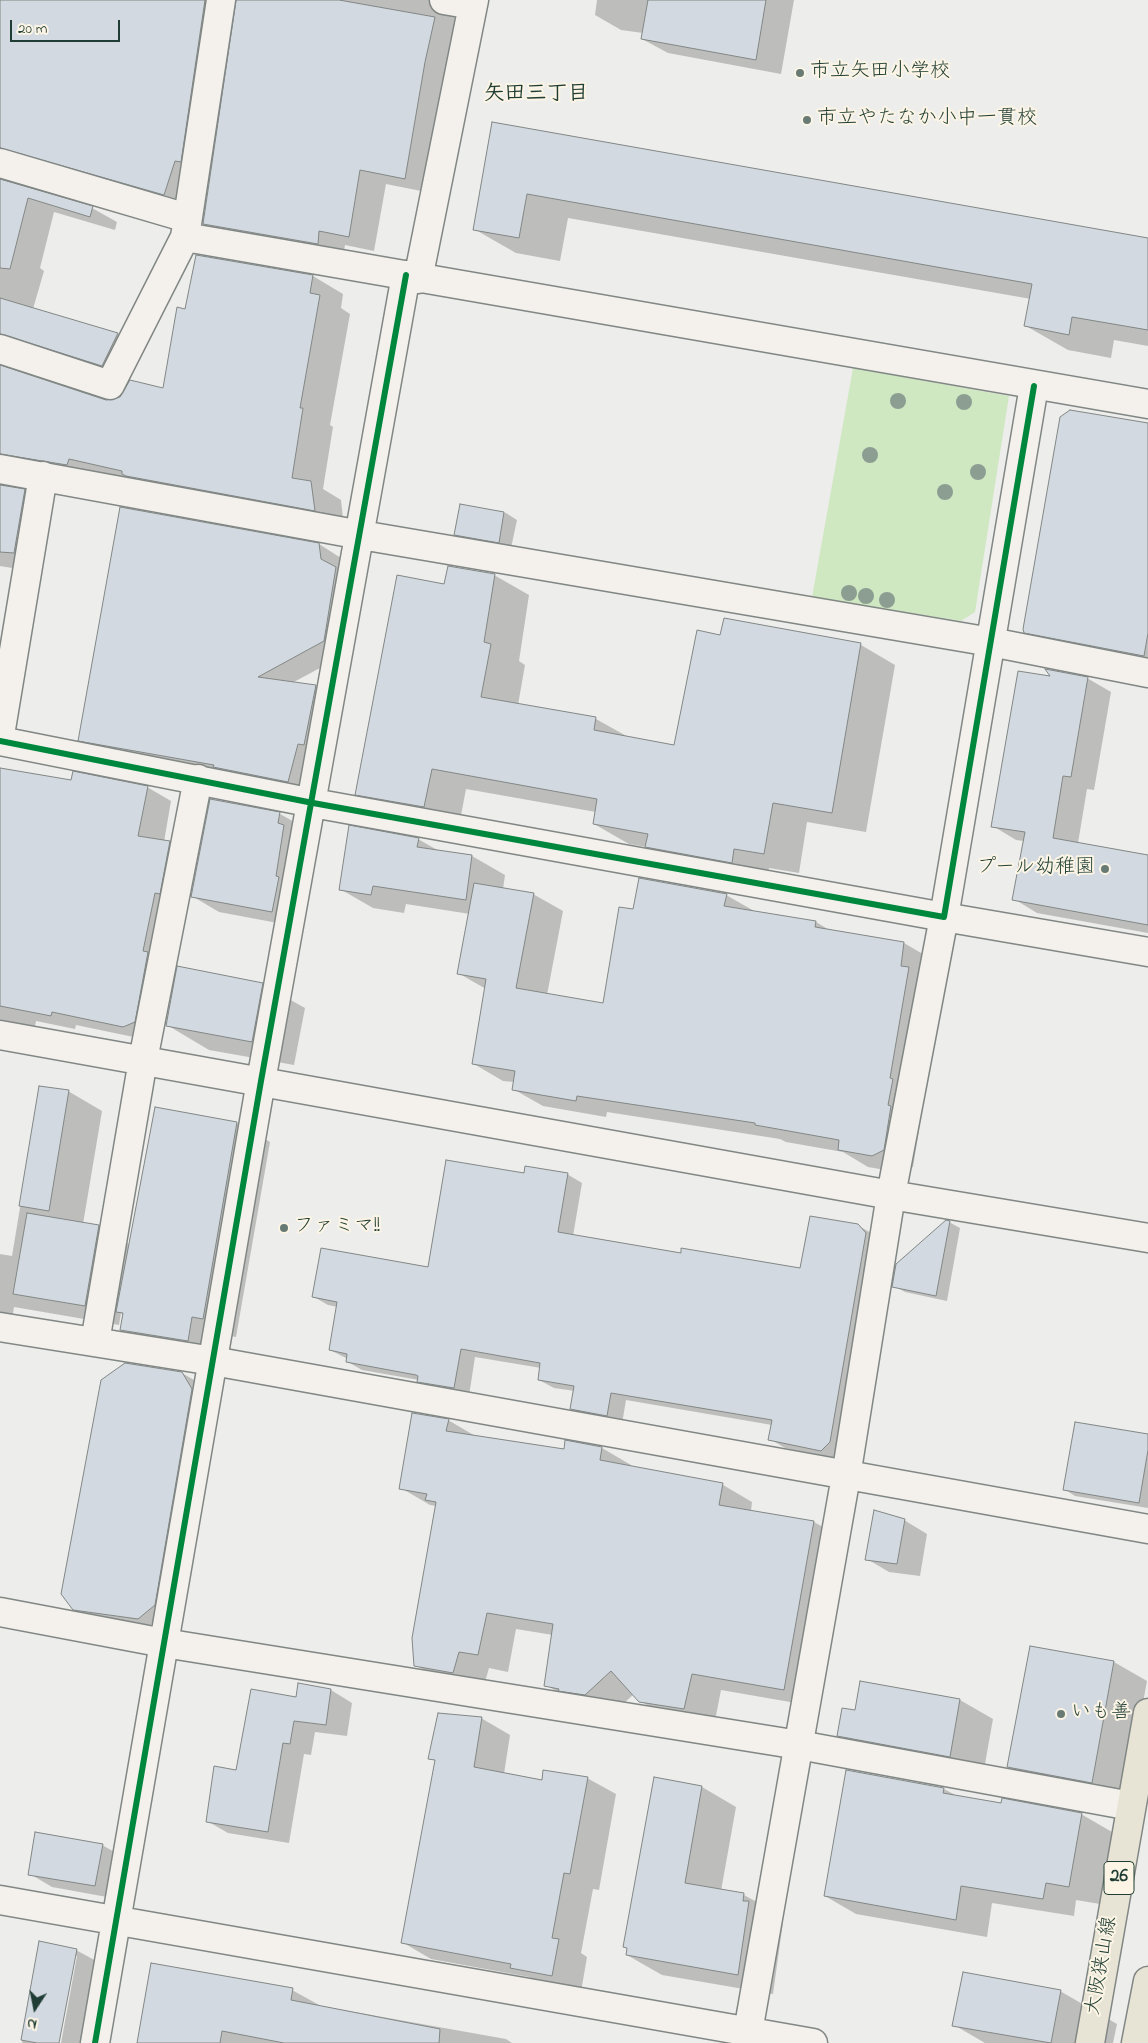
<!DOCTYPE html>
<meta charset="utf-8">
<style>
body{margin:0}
#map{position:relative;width:1148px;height:2043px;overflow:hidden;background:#ededeb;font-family:"Indie Flower",sans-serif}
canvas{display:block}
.north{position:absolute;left:10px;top:1983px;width:50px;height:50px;-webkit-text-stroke:4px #fcf5e5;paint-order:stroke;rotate:191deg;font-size:14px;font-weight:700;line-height:20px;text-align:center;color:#1f3d34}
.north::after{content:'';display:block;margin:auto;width:18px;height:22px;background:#1f3d34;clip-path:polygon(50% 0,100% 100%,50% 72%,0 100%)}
.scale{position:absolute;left:10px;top:20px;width:110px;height:22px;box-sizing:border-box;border:2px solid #1f3d34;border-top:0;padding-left:6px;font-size:15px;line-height:18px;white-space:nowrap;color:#1f3d34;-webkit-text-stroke:4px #fcf5e5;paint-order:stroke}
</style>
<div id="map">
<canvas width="1148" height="2043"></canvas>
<div class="north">N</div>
<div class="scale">20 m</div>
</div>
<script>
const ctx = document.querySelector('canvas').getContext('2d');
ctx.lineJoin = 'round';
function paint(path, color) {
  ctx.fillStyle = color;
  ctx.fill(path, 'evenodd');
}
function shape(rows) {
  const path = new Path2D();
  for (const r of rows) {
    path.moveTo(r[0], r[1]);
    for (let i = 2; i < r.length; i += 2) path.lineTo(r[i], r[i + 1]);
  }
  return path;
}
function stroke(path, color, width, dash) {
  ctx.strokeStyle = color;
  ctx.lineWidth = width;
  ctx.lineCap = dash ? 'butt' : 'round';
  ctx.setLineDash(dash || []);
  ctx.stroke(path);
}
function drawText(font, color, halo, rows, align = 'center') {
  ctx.font = font + ' "Indie Flower","Klee One",sans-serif';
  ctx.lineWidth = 4;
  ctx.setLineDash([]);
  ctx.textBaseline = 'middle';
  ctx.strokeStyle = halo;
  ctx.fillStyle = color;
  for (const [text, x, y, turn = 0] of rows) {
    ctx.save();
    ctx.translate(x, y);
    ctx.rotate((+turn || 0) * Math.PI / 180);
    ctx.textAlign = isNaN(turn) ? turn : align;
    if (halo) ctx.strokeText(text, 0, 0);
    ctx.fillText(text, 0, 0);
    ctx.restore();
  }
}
paint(shape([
 [853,368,1009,396,975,612,961,621,812,597]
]), '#cfe8c2');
paint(shape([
 [0,0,463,0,454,12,455,22,461,29,431,193,386,184,374,251,345,245,343,258,230,238,204,224,238,2,234,5,189,209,10,173,10,183,92,208,117,222,115,230,54,212,40,268,44,271,33,309,118,334,143,349,128,380,14,341,0,333],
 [597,0,794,0,781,74,668,53,642,39,643,33,621,30,595,15],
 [493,123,1148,239,1148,346,1114,340,1111,358,1068,350,1026,326,1031,299,568,218,560,261,516,253,474,229],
 [313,276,343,294,341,308,350,314,330,425,333,427,323,489,341,500,344,527,0,469,0,396,105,401,164,389,186,310],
 [1148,425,1148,670,1062,653,1025,632],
 [0,481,9,488,24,491,47,504,36,572,0,566],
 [461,505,506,513,517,520,511,548,466,541,455,534],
 [319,544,341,558,346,654,292,683,315,686,338,699,311,794,102,753,80,740],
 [494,575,529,595,519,661,525,665,518,705,596,719,630,738,675,747,721,637,861,645,895,665,866,832,807,822,799,873,769,868,767,882,681,867,647,847,629,844,594,824,596,812,466,789,459,826,391,814,356,794,445,586],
 [1052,678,1087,678,1111,692,1094,790,1087,789,1078,843,1148,856,1148,933,1037,913,1014,899,1024,841,1016,840,993,826],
 [0,769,72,781,147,787,171,801,164,842,193,856,148,1040,76,1025,75,1029,36,1021,34,1031,0,1025],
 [211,800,280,814,307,829,299,927,219,912,192,896],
 [418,839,439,851,472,856,505,875,503,889,533,894,563,911,547,995,604,1004,634,911,726,895,756,912,816,922,831,931,904,943,933,960,917,1123,920,1124,913,1167,903,1173,868,1167,843,1152,786,1142,780,1139,607,1112,606,1117,543,1106,513,1089,514,1082,503,1081,474,1064,486,989,458,973,470,914,406,904,404,913,373,908,340,889],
 [262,984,305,1008,294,1065,209,1050,167,1025],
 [40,1087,68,1091,102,1111,83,1224,99,1226,130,1245,237,1123,270,1142,236,1337,225,1335,221,1359,154,1349,121,1329,124,1315,121,1313,119,1325,14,1307,9,1338,0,1337,0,1254,12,1256],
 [525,1174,567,1174,582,1183,573,1236,682,1254,801,1270,857,1225,873,1234,836,1459,785,1448,770,1439,772,1425,626,1400,622,1424,587,1417,572,1409,575,1391,554,1388,539,1380,541,1368,475,1357,469,1396,434,1390,419,1380,362,1370,348,1362,348,1359,330,1350,338,1307,328,1305,314,1297,429,1268],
 [949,1222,960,1228,947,1301,905,1292,894,1286],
 [182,1373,194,1380,203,1397,166,1612,150,1625,86,1616,74,1609],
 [448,1420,477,1437,565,1451,602,1448,631,1465,631,1467,723,1485,752,1502,751,1511,814,1522,844,1539,813,1706,721,1690,714,1726,670,1718,640,1701,634,1694,615,1711,576,1703,546,1685,553,1635,516,1629,508,1672,489,1668,483,1689,445,1682,415,1665,436,1506,430,1505,401,1488],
 [1148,1436,1148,1508,1075,1496,1064,1489],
 [904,1520,927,1534,920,1576,889,1572,867,1559],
 [1114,1662,1147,1681,1125,1801,1042,1786,1009,1767],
 [331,1690,352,1703,347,1736,315,1732,311,1755,304,1754,289,1843,228,1833,207,1821,237,1771,297,1699],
 [960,1700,993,1719,983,1775,872,1754,839,1735,856,1712],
 [481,1718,510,1735,504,1774,543,1781,587,1778,616,1794,599,1890,593,1889,581,1953,587,1957,581,1992,540,1984,529,1977,431,1959,402,1942,436,1761,430,1758],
 [847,1771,944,1789,959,1797,1081,1814,1112,1832,1100,1904,1076,1900,1074,1916,992,1903,987,1937,856,1914,825,1896],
 [702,1787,736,1807,721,1891,744,1895,779,1914,778,1919,783,1922,773,1994,662,1975,627,1955],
 [102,1845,125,1858,118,1899,52,1887,30,1874],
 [40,1943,76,1950,98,1962,83,2043,61,2043,77,1956,74,1956,58,2043,22,2043],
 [292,1990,321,2006,506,2039,512,2043,138,2043],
 [1060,1991,1117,2024,1113,2043,985,2043,954,2025]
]), '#0003');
const building = shape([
 [0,0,205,0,181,162,175,161,164,195,0,148,0,0],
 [236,0,339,0,435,17,425,62,405,179,360,170,349,237,319,231,318,244,203,224,236,0],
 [648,0,766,0,756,60,641,39,648,0],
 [492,122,1148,238,1148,330,1072,317,1069,335,1024,326,1032,284,527,194,519,238,473,230,492,122],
 [0,179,93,206,90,217,28,198,10,269,0,268,0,179],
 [196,255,313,275,310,293,320,295,300,408,303,408,292,478,311,481,315,511,126,476,122,474,122,471,69,459,67,465,0,454,0,365,106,400,120,397,130,380,163,388,177,307,185,309,196,255],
 [0,298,118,333,102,366,0,334,0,298],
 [1070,410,1148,423,1148,633,1144,656,1024,633,1023,629,1060,417,1070,410],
 [0,485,25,489,14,553,0,552,0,485],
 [460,504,504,512,499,543,454,535,460,504],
 [120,507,319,543,321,559,336,567,324,641,258,677,316,685,304,745,298,744,288,782,213,767,214,765,78,741,120,507],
 [448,566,495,574,484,642,491,644,481,697,596,717,594,730,674,745,697,630,720,635,724,618,861,643,832,813,773,803,764,854,734,849,732,863,645,847,648,834,593,824,597,799,432,769,424,807,355,795,397,575,444,584,448,566],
 [1045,669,1088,677,1071,777,1063,776,1053,838,1148,855,1148,925,1012,900,1025,832,991,827,1018,671,1050,676,1045,669],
 [0,768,71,780,73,771,148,786,138,836,170,841,160,894,155,893,143,951,148,952,135,1022,123,1027,52,1012,51,1016,0,1006,0,768],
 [210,799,280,812,278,823,284,825,276,876,279,877,272,912,191,897,210,799],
 [349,825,419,838,417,847,472,855,466,900,373,886,371,895,339,890,349,825],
 [639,878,727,894,724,906,816,921,815,927,904,942,901,966,909,967,890,1078,893,1079,888,1105,891,1106,884,1150,872,1156,838,1150,839,1140,755,1125,755,1123,577,1096,576,1101,512,1090,515,1071,472,1064,486,979,457,974,474,883,534,893,516,988,603,1003,619,907,633,909,639,878],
 [177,966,263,983,252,1042,166,1026,177,966],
 [39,1086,69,1090,49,1211,19,1206,39,1086],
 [155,1107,237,1122,203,1319,192,1317,188,1341,120,1330,123,1313,116,1312,155,1107],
 [446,1160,524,1173,525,1166,568,1173,558,1232,681,1253,681,1248,800,1268,810,1216,858,1224,866,1233,830,1442,821,1451,768,1440,772,1420,611,1393,607,1416,570,1409,574,1386,538,1380,540,1363,461,1349,454,1388,417,1382,418,1376,416,1375,346,1362,347,1354,329,1350,337,1302,312,1297,321,1248,428,1267,446,1160],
 [27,1213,99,1225,85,1306,13,1294,27,1213],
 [946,1220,950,1221,936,1296,892,1287,896,1264,946,1220],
 [125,1363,182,1372,192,1389,155,1605,138,1619,73,1610,61,1594,101,1380,125,1363],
 [412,1413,449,1419,446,1431,564,1449,565,1440,602,1447,600,1460,723,1483,719,1505,814,1521,784,1690,692,1674,684,1709,639,1702,611,1671,585,1695,558,1691,559,1689,544,1686,553,1624,487,1613,478,1655,459,1652,453,1673,414,1666,412,1638,436,1502,425,1500,427,1494,399,1489,412,1413],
 [1075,1422,1148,1434,1148,1450,1139,1503,1063,1490,1075,1422],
 [874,1510,905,1519,897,1564,865,1560,874,1510],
 [1030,1646,1114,1661,1092,1783,1007,1767,1030,1646],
 [860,1681,960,1699,950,1757,837,1736,842,1708,855,1710,860,1681],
 [298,1683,331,1689,326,1725,294,1721,290,1744,283,1743,268,1832,206,1822,214,1766,236,1770,251,1689,296,1697,298,1683],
 [438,1713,482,1717,474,1767,542,1780,543,1770,588,1777,570,1874,564,1873,552,1938,559,1939,552,1976,510,1968,511,1964,401,1943,435,1760,428,1759,438,1713],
 [846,1770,944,1788,943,1793,1001,1803,1002,1798,1082,1813,1069,1887,1046,1883,1043,1899,961,1886,956,1920,824,1896,846,1770],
 [654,1777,702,1786,685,1883,744,1893,743,1901,749,1901,738,1975,626,1955,627,1948,623,1947,654,1777],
 [35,1832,103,1844,95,1886,28,1875,35,1832],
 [39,1941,77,1949,59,2043,37,2043,21,2040,39,1941],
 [151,1963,293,1988,291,2000,440,2029,439,2043,284,2043,222,2031,220,2043,137,2043,151,1963],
 [963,1972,1061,1990,1051,2043,952,2026,963,1972]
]);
paint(building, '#d3d9e1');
stroke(building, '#818784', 1);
const minor = shape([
 [444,0,473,5],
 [0,163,187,218],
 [185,237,221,0],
 [418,279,474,0],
 [0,349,110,385,185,237,1148,404],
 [0,469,361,535,991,642,1148,673],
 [0,735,43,476],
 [0,741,313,803,944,917,1034,386],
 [0,1035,891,1195,1148,1238],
 [0,1327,213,1361,1148,1529],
 [95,1342,143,1060,198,779],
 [0,1612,164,1643,799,1745,1131,1806],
 [0,1900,813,2043],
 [95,2043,261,1081,406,275],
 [746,2043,846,1476,891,1195,944,917,1148,952]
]);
const major = shape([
 [1090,2043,1148,1713],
 [1136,2043,1148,1981]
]);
stroke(minor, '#818784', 31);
stroke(major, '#818784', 31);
stroke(minor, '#f4f1ec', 28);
stroke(major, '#e7e4d5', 28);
stroke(shape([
 [0,741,313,803,944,917,1034,386],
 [95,2043,261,1081,406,275]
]), '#00873e', 6);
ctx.fillStyle = '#8c9e92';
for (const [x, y] of [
 [898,401],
 [964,402],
 [870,455],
 [978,472],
 [945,492],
 [849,593],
 [866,596],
 [887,600]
]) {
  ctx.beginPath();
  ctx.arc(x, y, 8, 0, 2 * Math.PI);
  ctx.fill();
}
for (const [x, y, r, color] of [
 [800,73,5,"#677b74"],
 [807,120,5,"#677b74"],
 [1105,869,5,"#677b74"],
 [284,1228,5,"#677b74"],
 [1061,1714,5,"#677b74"]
]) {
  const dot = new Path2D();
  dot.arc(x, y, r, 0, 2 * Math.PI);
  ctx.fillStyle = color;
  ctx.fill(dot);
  stroke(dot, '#fcf5e5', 2);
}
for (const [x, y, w] of [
 [1119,1878,30]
]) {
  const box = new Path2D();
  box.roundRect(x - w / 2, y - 16.5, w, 33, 4);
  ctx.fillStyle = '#fcf5e5';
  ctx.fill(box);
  stroke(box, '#1f3d34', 1);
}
drawText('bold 19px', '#1f3d34', null, [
 ["26",1119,1878]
]);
drawText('20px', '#1f3d34', '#fcf5e5', [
 ["市立矢田小学校",810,73],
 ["市立やたなか小中一貫校",817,120],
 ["プール幼稚園",1095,869,"right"],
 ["ファミマ!!",294,1228],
 ["いも善",1071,1714]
], 'left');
drawText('20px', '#1f3d34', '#fcf5e5', [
 ["大阪狭山線",1103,1966,-80]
]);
drawText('bold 21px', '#1f3d34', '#fcf5e5', [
 ["矢田三丁目",536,96]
]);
</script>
